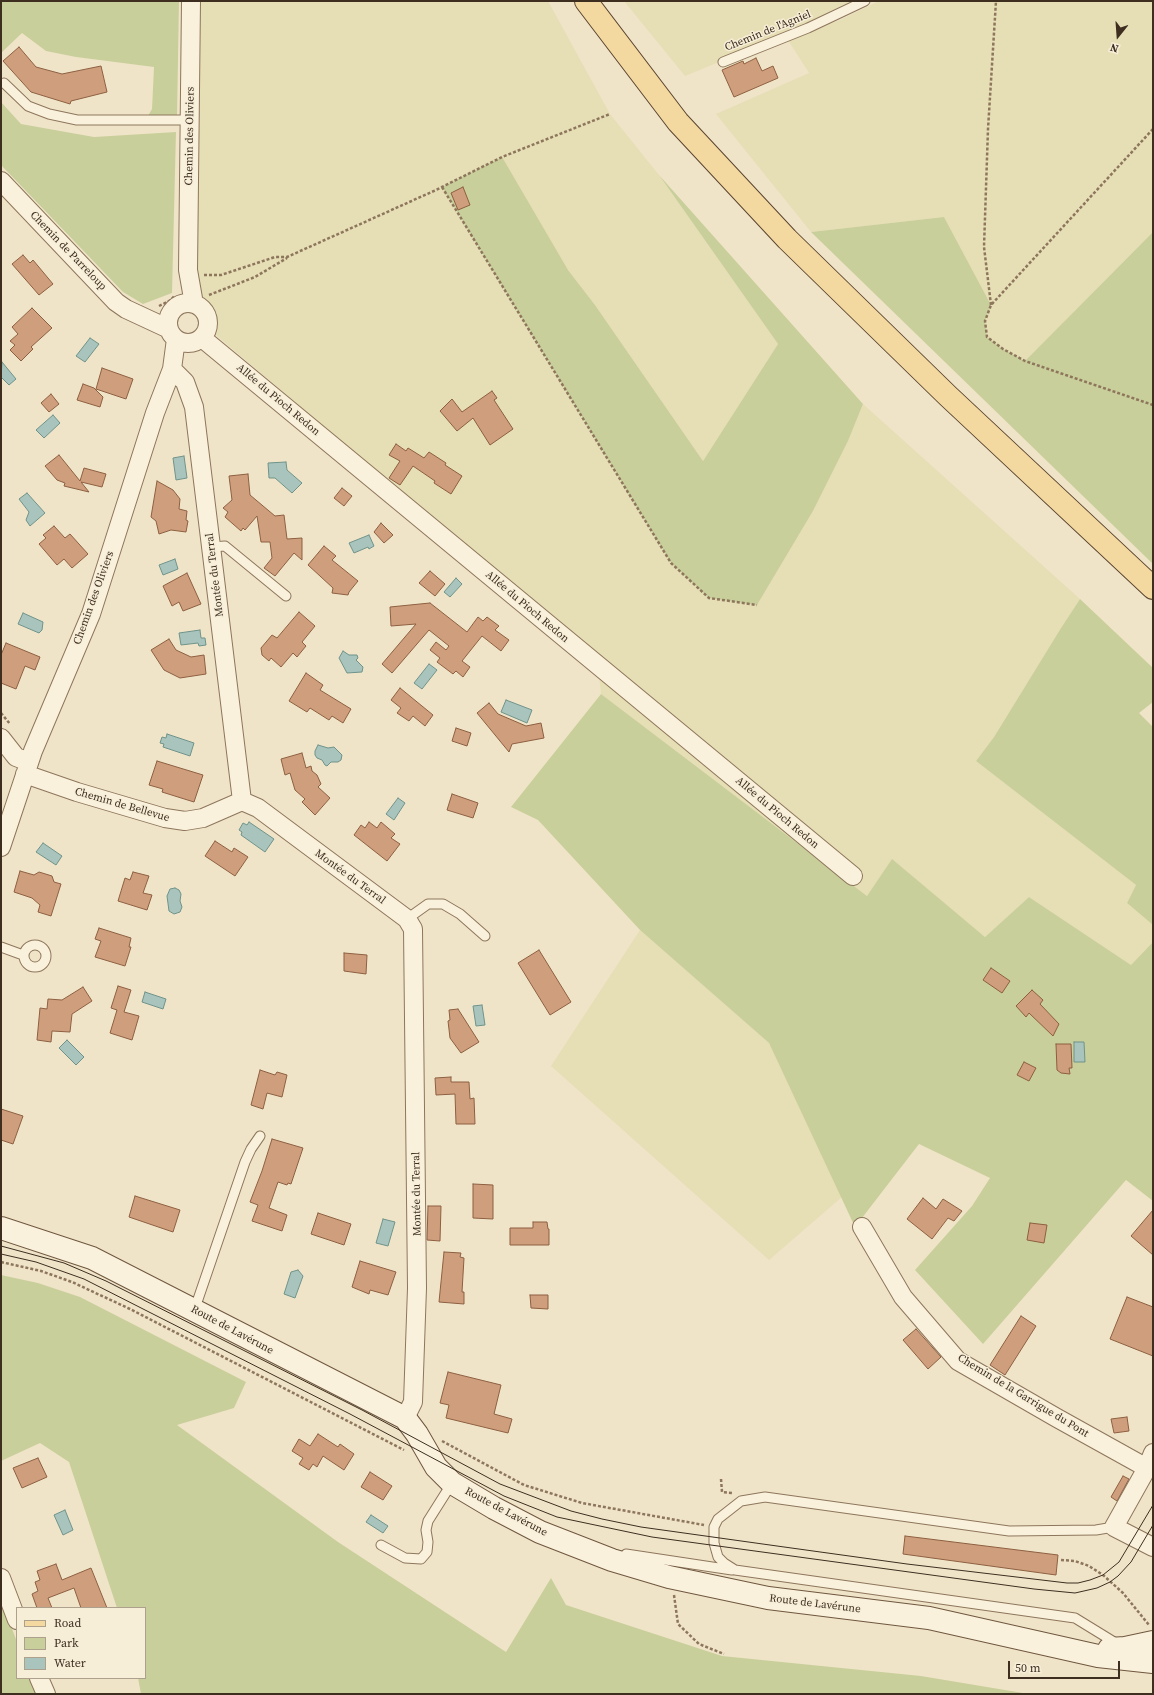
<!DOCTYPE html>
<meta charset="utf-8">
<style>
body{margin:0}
#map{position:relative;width:1154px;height:1695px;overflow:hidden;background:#f0e4c8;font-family:"Source Serif 4",serif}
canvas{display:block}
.frame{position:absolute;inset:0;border:2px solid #3d2e20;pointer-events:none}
.legend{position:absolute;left:16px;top:1607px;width:130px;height:72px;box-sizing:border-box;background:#f7eed8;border:1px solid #ada18e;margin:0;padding:5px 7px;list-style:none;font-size:12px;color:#3d2e20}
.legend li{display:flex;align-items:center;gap:8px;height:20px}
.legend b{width:20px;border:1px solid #ada18e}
.north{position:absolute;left:1098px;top:16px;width:40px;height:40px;-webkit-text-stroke:3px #f7eed8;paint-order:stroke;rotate:197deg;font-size:11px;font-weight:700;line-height:16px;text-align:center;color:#3d2e20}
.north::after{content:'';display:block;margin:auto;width:14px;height:18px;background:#3d2e20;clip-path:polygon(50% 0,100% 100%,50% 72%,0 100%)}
.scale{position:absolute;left:1008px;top:1661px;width:112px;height:18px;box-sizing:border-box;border:2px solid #3d2e20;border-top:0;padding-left:5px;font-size:12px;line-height:14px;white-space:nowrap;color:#3d2e20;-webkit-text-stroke:3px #f7eed8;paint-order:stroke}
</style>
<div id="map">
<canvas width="1154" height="1695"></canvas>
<div class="frame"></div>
<ul class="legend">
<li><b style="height:5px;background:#f3d9a0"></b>Road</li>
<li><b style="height:11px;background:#c9cf9b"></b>Park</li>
<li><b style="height:11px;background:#a9c4bc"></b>Water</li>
</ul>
<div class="north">N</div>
<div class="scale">50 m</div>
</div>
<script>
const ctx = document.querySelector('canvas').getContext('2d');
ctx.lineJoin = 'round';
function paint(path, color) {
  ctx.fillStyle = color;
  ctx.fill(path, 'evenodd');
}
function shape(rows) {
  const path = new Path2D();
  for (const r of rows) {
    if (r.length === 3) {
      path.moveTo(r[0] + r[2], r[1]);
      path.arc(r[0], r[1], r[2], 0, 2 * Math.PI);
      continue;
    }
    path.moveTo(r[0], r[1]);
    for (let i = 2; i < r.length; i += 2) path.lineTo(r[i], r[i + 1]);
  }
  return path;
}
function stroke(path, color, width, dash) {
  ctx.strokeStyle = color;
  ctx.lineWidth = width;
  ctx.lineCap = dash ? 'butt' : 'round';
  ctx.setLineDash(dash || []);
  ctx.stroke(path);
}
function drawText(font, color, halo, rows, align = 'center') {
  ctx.font = font + ' "Source Serif 4",serif';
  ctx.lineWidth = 3;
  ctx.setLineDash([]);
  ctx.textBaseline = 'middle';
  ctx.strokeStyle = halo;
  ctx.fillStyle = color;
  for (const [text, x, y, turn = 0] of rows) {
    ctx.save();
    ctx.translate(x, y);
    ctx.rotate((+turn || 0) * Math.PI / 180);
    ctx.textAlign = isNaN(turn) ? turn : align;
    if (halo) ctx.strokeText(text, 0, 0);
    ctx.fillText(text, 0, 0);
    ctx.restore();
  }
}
paint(shape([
 [199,1,548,1,610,114,659,175,778,344,703,461,595,305,568,270,442,187,671,563,757,605,813,511,848,441,863,404,1080,599,1061,628,994,737,976,761,1136,885,1127,903,1153,925,1153,942,1131,965,1029,897,985,937,892,860,867,896,601,694,597,657,217,336,196,284],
 [624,1,864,1,797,30,685,76],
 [879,1,1153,1,1153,232,1025,361,1003,349,987,337,985,321,991,305,944,217,811,232,716,114,809,73,786,37,840,20],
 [640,930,769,1043,842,1197,769,1260,551,1066]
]), '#e6deb5');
paint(shape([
 [1,1,179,1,177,118,148,116,152,109,154,67,76,57,46,51,22,33,1,53],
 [1,102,21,124,94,137,176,132,172,293,143,304,123,292,1,165],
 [502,157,568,270,595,305,703,461,778,344,659,175,863,404,848,441,813,511,757,605,709,598,671,563,442,187],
 [944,217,991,305,985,321,987,337,1003,349,1025,361,1153,232,1153,564,811,232],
 [1080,599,1153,668,1153,702,1139,713,1153,727,1153,925,1127,903,1136,885,976,761,994,737,1061,628],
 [601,694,867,896,892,859,985,937,1029,897,1131,965,1153,942,1153,1201,1126,1180,983,1344,915,1270,972,1206,990,1178,919,1144,855,1227,769,1043,640,930,538,820,511,807],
 [1,1275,38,1283,80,1297,246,1382,234,1408,177,1425,338,1542,506,1652,551,1578,566,1605,722,1656,921,1676,1029,1694,141,1694,138,1678,145,1678,145,1608,117,1608,69,1462,40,1443,1,1461],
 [1,1599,17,1642,17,1678,30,1678,36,1694,1,1694]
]), '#c9cf9b');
const water = shape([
 [90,338,99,344,85,362,76,356,90,338],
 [2,362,16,379,9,385,1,377,2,362],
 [53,415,60,423,44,438,36,430,53,415],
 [184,456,187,478,176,480,173,458,184,456],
 [286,462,287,470,302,483,292,493,275,478,269,478,268,463,286,462],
 [27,493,45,513,30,526,26,520,29,512,19,499,27,493],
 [369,535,374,546,369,549,368,547,354,553,349,543,369,535],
 [175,559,178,569,163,575,159,565,175,559],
 [456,578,462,584,450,597,444,592,456,578],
 [23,613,43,622,42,630,39,633,18,624,23,613],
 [200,630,201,638,205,638,206,645,199,646,198,643,181,645,179,633,200,630],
 [343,651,349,655,357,655,358,658,356,660,363,667,362,672,347,673,339,658,343,651],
 [429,664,437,670,422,689,414,683,429,664],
 [506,700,532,710,527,723,501,712,506,700],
 [167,734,194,743,190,756,163,747,164,744,160,743,162,737,166,738,167,734],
 [318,745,328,748,334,747,342,755,341,760,338,762,331,762,327,766,325,765,322,760,317,758,315,755,315,751,318,745],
 [398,798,405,803,394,820,386,814,398,798],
 [249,822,274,839,265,852,241,835,242,832,239,830,243,823,247,825,249,822],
 [43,843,62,856,56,865,36,852,43,843],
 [175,888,179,890,181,894,180,901,182,907,180,912,174,914,169,911,167,896,170,889,175,888],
 [145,992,166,999,163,1009,142,1002,145,992],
 [482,1005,485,1025,476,1026,473,1006,482,1005],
 [67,1040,84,1057,76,1065,59,1048,67,1040],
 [1074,1042,1084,1042,1085,1062,1074,1062,1074,1042],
 [383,1219,395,1222,388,1246,376,1243,383,1219],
 [298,1270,303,1276,295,1298,284,1294,291,1272,298,1270],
 [65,1510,73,1530,63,1535,54,1515,65,1510],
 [371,1515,388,1526,383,1533,366,1522,371,1515]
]);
paint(water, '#a9c4bc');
stroke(water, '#6f938a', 1);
const building = shape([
 [19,47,36,67,62,74,101,66,107,92,71,101,70,104,31,92,3,61,19,47],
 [756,58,762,71,773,66,778,78,734,97,722,70,743,61,744,64,756,58],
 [463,187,470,205,458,210,451,193,463,187],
 [23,255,30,263,33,260,53,284,39,295,12,264,23,255],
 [32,308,52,328,31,347,33,349,21,361,10,350,15,345,10,341,18,334,12,327,32,308],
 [102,368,133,379,126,399,96,389,102,368],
 [83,384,94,388,103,397,100,407,77,400,83,384],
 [492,391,497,398,494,400,513,429,490,445,473,418,457,431,440,411,452,399,462,412,492,391],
 [51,394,59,404,49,412,41,403,51,394],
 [396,444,406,451,408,448,424,458,429,452,446,463,445,465,462,476,451,494,434,483,435,481,413,466,400,485,389,478,400,461,389,455,396,444],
 [59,455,80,481,84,468,106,474,102,487,81,482,89,492,64,486,65,483,57,480,45,466,59,455],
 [248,474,250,495,275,516,284,515,287,539,302,538,302,560,294,553,275,576,264,568,272,558,270,542,261,542,257,516,245,530,243,528,241,531,225,517,228,512,223,508,232,500,229,476,248,474],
 [157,481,173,490,180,499,179,509,187,511,186,520,188,521,186,532,171,530,159,534,156,521,151,517,157,481],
 [342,488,352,496,344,506,334,498,342,488],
 [381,523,393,535,384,543,374,532,381,523],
 [54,526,65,538,70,534,88,554,72,568,64,559,57,565,39,544,46,538,43,535,54,526],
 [324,546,336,556,332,560,358,581,349,592,348,595,332,593,333,588,308,565,324,546],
 [430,571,445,584,435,596,419,583,430,571],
 [187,573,201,604,183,611,179,602,172,606,163,586,187,573],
 [430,603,467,632,478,617,483,621,487,617,499,626,495,630,509,640,501,651,482,636,462,661,470,667,463,677,456,671,453,674,437,662,440,658,430,650,436,642,446,650,449,646,429,630,392,673,382,664,416,624,391,626,390,607,430,603],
 [299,612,315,626,302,642,306,646,297,657,293,653,281,667,271,658,269,661,262,655,261,648,272,635,277,638,299,612],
 [169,639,176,650,191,657,204,655,206,674,180,678,164,670,151,650,169,639],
 [6,643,40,657,35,670,25,666,16,689,1,683,1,655,6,643],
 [306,673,323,685,320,690,351,709,343,723,332,716,329,720,310,708,307,712,289,701,306,673],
 [400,688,433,715,425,726,413,716,409,721,397,713,401,708,391,700,400,688],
 [489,703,498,714,526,726,541,723,544,738,512,744,509,752,477,713,489,703],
 [456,728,471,733,467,746,452,741,456,728],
 [302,753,306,768,311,766,312,771,317,775,321,784,318,787,330,798,315,815,302,802,305,799,295,790,290,773,285,775,281,759,302,753],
 [157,761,203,775,194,802,162,792,163,789,149,785,157,761],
 [452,794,478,803,473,818,447,810,452,794],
 [369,822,377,828,381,822,395,834,391,838,400,844,387,861,354,835,361,825,365,828,369,822],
 [215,841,232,852,234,848,248,857,235,876,205,856,215,841],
 [20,871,34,875,39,872,52,876,54,882,61,884,51,916,38,912,40,905,32,898,14,892,20,871],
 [133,872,149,876,143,893,152,895,147,910,118,901,125,878,130,880,133,872],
 [99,928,131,938,129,947,131,947,125,966,95,957,101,941,95,939,99,928],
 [539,950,571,1002,550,1015,518,963,539,950],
 [344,953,367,955,366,974,344,971,344,953],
 [991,968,1010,981,1002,993,983,980,991,968],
 [118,986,131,990,124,1012,139,1016,132,1040,110,1033,117,1010,111,1008,118,986],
 [83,987,92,1001,72,1014,70,1032,52,1031,51,1042,37,1040,40,1008,47,1009,48,999,62,1000,83,987],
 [1032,990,1043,1000,1040,1004,1059,1024,1053,1036,1029,1013,1026,1017,1016,1006,1032,990],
 [458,1009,479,1042,461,1053,450,1038,448,1021,450,1020,449,1010,458,1009],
 [1056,1044,1071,1044,1072,1068,1069,1068,1070,1074,1061,1073,1057,1070,1056,1044],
 [1024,1062,1036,1068,1029,1081,1017,1075,1024,1062],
 [260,1070,275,1075,277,1072,287,1075,282,1097,267,1093,263,1109,251,1105,260,1070],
 [451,1077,451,1082,469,1082,470,1099,474,1098,475,1124,456,1124,455,1094,436,1095,435,1078,451,1077],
 [1,1109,23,1116,13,1144,1,1140,1,1109],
 [272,1139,303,1148,291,1184,288,1183,287,1185,278,1182,269,1208,287,1215,282,1231,252,1221,258,1205,250,1202,262,1171,272,1139],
 [473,1184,493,1185,493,1219,473,1218,473,1184],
 [135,1196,180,1210,173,1232,129,1217,135,1196],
 [923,1198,936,1209,943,1199,962,1211,954,1221,948,1218,932,1239,907,1219,923,1198],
 [428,1206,441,1206,440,1241,427,1240,428,1206],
 [1153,1210,1153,1255,1131,1236,1153,1210],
 [318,1213,351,1224,344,1245,311,1234,318,1213],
 [533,1222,547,1222,548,1229,549,1229,549,1245,510,1245,510,1228,533,1228,533,1222],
 [1030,1223,1047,1225,1044,1243,1027,1240,1030,1223],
 [444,1252,461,1253,460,1257,464,1258,462,1292,464,1292,464,1304,439,1302,444,1252],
 [360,1261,396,1272,388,1295,370,1290,369,1294,352,1287,360,1261],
 [530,1295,548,1295,548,1309,531,1308,530,1295],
 [1127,1297,1153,1307,1153,1356,1110,1339,1127,1297],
 [1021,1316,1036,1326,1005,1375,990,1365,1021,1316],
 [916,1329,941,1357,928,1369,903,1340,916,1329],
 [448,1372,501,1385,494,1414,512,1419,508,1433,446,1418,449,1405,440,1403,448,1372],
 [1127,1417,1129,1431,1114,1433,1111,1419,1127,1417],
 [318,1434,338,1447,340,1444,354,1454,344,1470,323,1456,317,1467,313,1464,309,1470,299,1464,303,1458,292,1451,299,1439,310,1446,318,1434],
 [38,1458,47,1477,22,1488,13,1468,38,1458],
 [370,1472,392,1486,383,1500,361,1487,370,1472],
 [1123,1476,1129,1479,1117,1501,1111,1497,1123,1476],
 [905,1536,1058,1555,1056,1575,903,1554,905,1536],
 [56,1564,62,1580,91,1568,107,1608,81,1608,74,1588,48,1598,52,1608,37,1608,32,1594,38,1591,35,1582,40,1580,37,1571,56,1564]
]);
paint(building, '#cf9f7d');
stroke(building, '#8d5f41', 1);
const service = shape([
 [723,62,808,28,865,1],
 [4,83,28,106,49,114,77,120,190,120],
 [211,547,225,546,286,596],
 [407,919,428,904,443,904,460,914,485,936],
 [35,956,11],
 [1,947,23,955],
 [194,1311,245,1162,251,1149,260,1136],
 [1114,1527,1096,1530,1009,1531,765,1497,741,1501,718,1519,714,1527,714,1543,718,1557,724,1563,735,1570,1075,1618,1119,1645],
 [381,1545,405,1558,421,1559,427,1552,428,1542,426,1530,428,1521,452,1483],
 [626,1554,732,1570]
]);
const minor = shape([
 [191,1,188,270,194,304],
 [1,181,116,302,126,309,169,329],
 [188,323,20],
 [202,338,853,876],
 [172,369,185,382,194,407,242,801],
 [1,738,16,757,29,762],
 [25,774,77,792,165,818,185,821,203,818,242,801],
 [242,801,258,808,407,919,413,929,417,1288,413,1402,405,1418],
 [1,847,33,751,91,614,155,413,172,369,176,339],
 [862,1227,903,1297,958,1361,1057,1418,1147,1468],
 [1153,1453,1147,1468,1114,1527,1153,1547],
 [1,1578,17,1620],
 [39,1678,46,1694]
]);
const secondary = shape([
 [1,1228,92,1258,405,1418,417,1434,436,1467,452,1483,494,1508,540,1532,612,1560,669,1577,768,1598,929,1618,1098,1656,1153,1662],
 [1109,1649,1125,1648,1153,1642]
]);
const primary = shape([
 [586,1,678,122,787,239,948,396,1153,588]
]);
stroke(service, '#8d765c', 11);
stroke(minor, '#8d765c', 20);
stroke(secondary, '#6f573f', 24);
stroke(primary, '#5b4430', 24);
stroke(shape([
 [1153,129,991,305,985,321,987,337,1003,349,1025,361,1153,405],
 [442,187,671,563,709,598,757,605],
 [204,275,221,275,275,257,287,257,436,190,502,157,610,114],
 [209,295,255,277,287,258],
 [991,305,984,247,988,129,996,1],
 [159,306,171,300,175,295],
 [1,713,10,724],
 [1,1262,41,1271,72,1282,130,1309,404,1450],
 [442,1441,524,1485,582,1503,704,1525],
 [721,1479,722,1492,732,1493],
 [1061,1560,1075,1561,1089,1566,1103,1575,1123,1593,1149,1625],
 [674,1595,678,1624,699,1644,724,1654]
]), '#8d765c', 2.5, [3, 2]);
stroke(service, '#faf1dc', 9);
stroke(minor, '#faf1dc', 18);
stroke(secondary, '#faf1dc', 22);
stroke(primary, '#f3d9a0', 22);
stroke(shape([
 [1,1246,64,1263,106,1281,362,1410,500,1484,571,1511,602,1519,641,1527,777,1546,907,1564,1067,1583,1078,1583,1090,1580,1103,1575,1119,1562,1153,1505],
 [1,1254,36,1262,84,1279,350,1414,504,1496,557,1517,652,1537,1034,1589,1075,1593,1097,1588,1110,1582,1118,1576,1131,1562,1153,1525]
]), '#3d2e20', 1);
drawText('11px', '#3d2e20', '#f7eed8', [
 ["Chemin de l'Agniel",768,31,-22],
 ["Chemin des Oliviers",190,136,-89],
 ["Chemin de Parreloup",68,251,46],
 ["Allée du Pioch Redon",278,400,40],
 ["Montée du Terral",215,575,-97],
 ["Chemin des Oliviers",94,598,-70],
 ["Allée du Pioch Redon",527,607,40],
 ["Chemin de Bellevue",122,805,16],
 ["Allée du Pioch Redon",777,813,40],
 ["Montée du Terral",350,877,36],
 ["Montée du Terral",417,1194,-91],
 ["Route de Lavérune",232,1330,28],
 ["Chemin de la Garrigue du Pont",1023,1396,31],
 ["Route de Lavérune",506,1512,28],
 ["Route de Lavérune",815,1604,7]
]);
</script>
